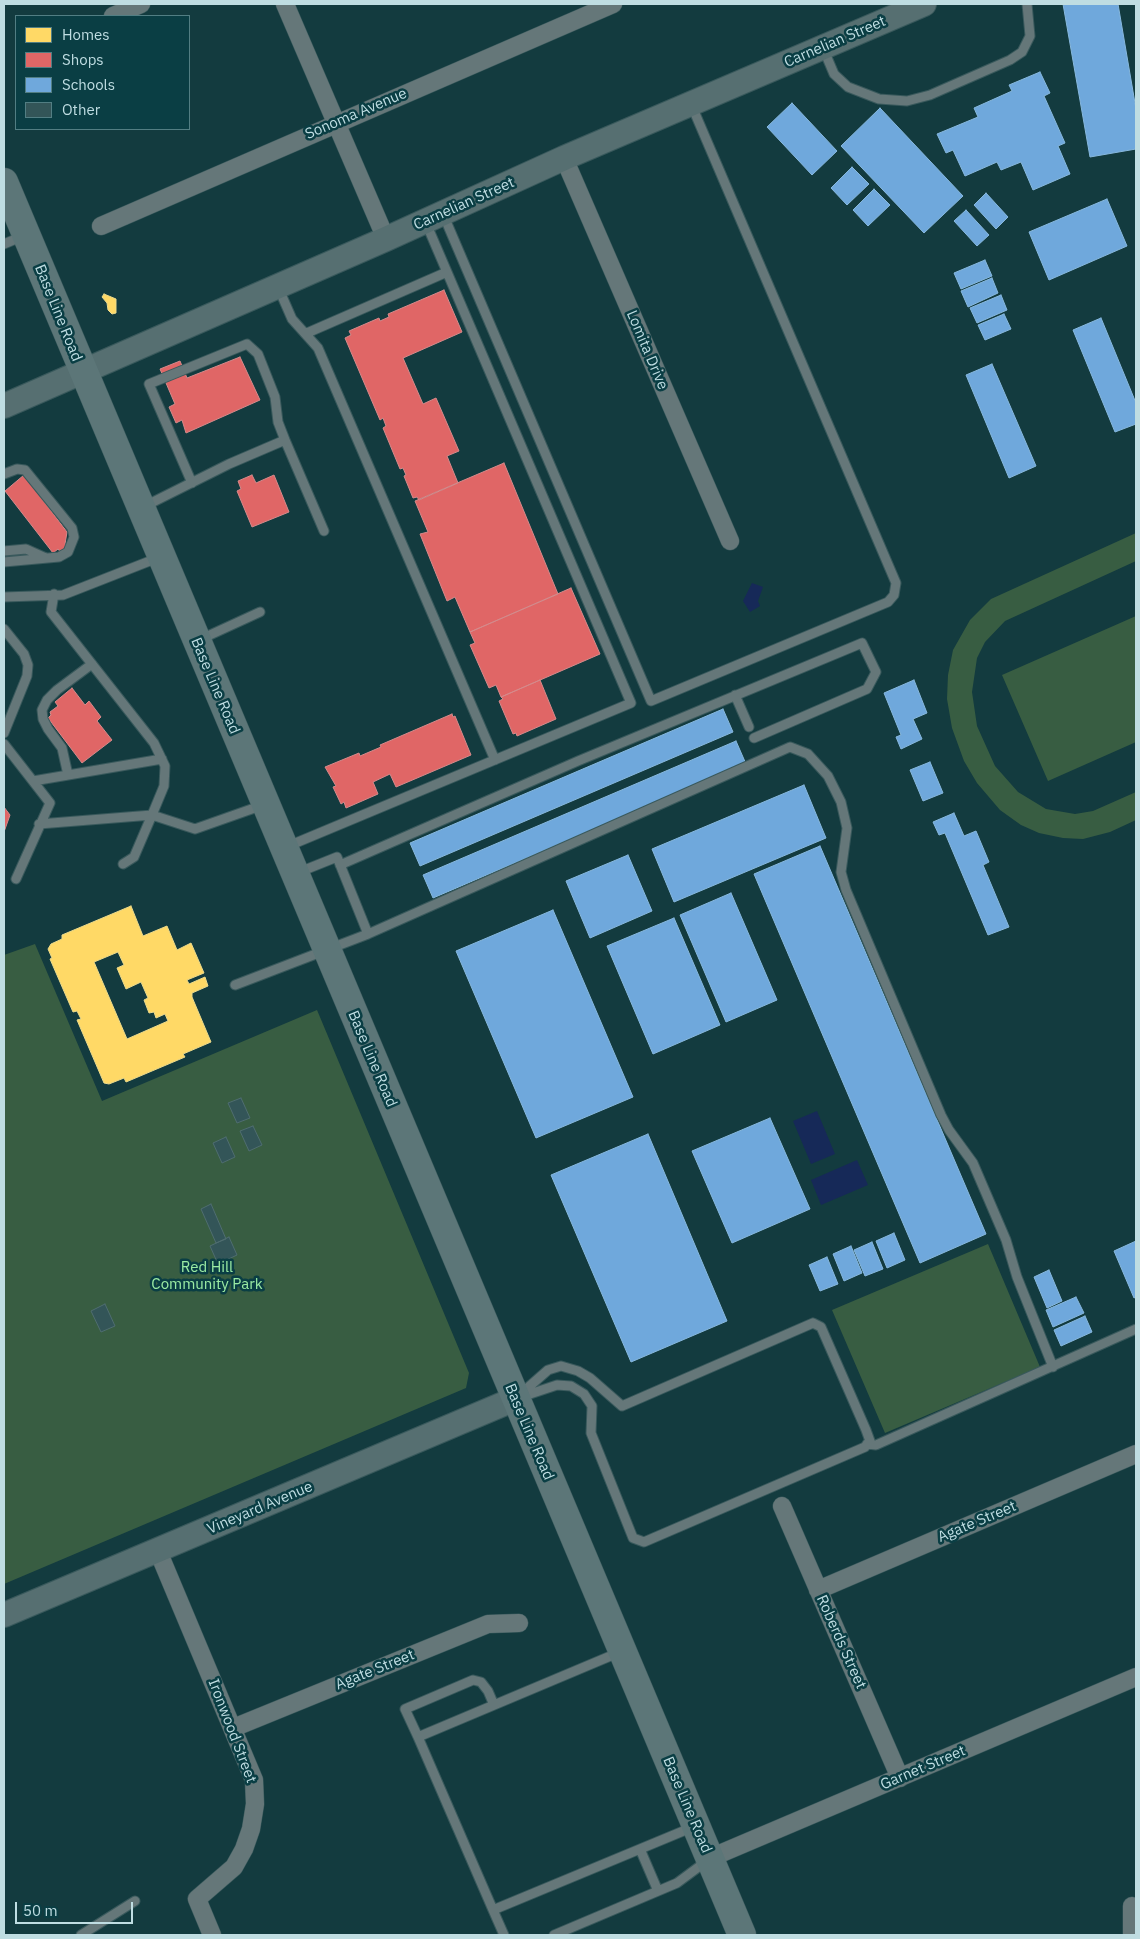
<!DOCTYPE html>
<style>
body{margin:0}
#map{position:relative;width:1140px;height:1939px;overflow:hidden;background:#133b3f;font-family:"IBM Plex Sans",sans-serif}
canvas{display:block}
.frame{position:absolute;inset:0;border:5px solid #bfdde2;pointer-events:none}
.legend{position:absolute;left:15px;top:15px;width:175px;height:115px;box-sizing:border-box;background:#0a3e44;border:1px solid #527e83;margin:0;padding:6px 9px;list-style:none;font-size:15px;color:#bfdde2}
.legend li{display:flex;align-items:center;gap:10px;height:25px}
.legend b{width:25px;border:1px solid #527e83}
.scale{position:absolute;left:15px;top:1902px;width:118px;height:22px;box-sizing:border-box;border:2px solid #bfdde2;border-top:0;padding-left:6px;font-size:15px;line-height:18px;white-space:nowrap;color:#bfdde2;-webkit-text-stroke:4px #0a3e44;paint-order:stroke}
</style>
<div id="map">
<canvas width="1140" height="1939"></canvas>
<div class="frame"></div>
<ul class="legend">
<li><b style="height:14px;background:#ffd966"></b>Homes</li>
<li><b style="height:14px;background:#e06666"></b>Shops</li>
<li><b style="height:14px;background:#6fa8dc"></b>Schools</li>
<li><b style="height:14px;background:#335558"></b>Other</li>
</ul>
<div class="scale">50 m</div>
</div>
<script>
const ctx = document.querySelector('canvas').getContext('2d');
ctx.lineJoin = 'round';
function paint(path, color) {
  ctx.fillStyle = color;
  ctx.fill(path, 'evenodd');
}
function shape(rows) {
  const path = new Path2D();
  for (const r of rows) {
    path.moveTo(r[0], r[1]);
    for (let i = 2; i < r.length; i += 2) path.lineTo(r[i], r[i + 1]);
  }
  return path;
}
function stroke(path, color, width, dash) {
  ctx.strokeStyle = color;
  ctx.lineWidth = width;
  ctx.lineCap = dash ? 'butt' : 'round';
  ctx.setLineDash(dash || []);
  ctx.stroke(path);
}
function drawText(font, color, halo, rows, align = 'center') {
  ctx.font = font + ' "IBM Plex Sans",sans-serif';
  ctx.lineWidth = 5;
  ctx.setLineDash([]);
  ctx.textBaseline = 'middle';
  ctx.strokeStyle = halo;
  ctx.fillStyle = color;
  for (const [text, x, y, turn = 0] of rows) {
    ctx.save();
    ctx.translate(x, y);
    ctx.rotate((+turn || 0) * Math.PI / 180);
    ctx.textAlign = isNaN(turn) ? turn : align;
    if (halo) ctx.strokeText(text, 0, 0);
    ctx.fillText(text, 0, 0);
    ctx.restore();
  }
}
paint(shape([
 [1136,533,1136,561,1005,621,985,642,977,658,972,692,977,726,995,766,1018,792,1046,809,1075,814,1093,811,1136,792,1136,820,1110,832,1083,839,1063,838,1039,833,1021,825,1000,810,977,783,964,761,952,728,947,699,948,675,953,650,970,620,991,599],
 [1136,616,1136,742,1048,781,1002,675],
 [35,944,102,1101,317,1010,469,1373,466,1388,4,1584,4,955],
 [988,1244,1040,1367,885,1433,832,1310]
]), '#385d42');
paint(shape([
 [752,583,763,587,758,601,760,606,750,612,743,601],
 [817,1111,835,1154,811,1164,793,1121],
 [857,1160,868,1185,821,1205,811,1180]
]), '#162958');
const homes = shape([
 [104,294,116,299,116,313,112,314,108,310,107,303,102,297,104,294],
 [131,906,143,936,167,926,177,950,191,943,204,973,187,980,189,984,205,977,208,986,192,993,192,997,211,1042,183,1054,185,1057,126,1082,124,1078,109,1084,104,1083,77,1020,81,1019,77,1011,73,1012,50,959,52,958,48,949,51,944,62,939,62,935,131,906],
 [118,952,124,965,117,968,126,989,141,982,148,998,144,1000,149,1013,154,1012,156,1018,165,1014,168,1021,127,1039,94,962,118,952]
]);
paint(homes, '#ffd966');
stroke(homes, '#ecda8b', 1);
const shops = shape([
 [444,290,462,332,403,358,423,404,436,398,459,451,447,456,458,483,419,500,417,497,413,498,404,476,406,475,403,468,400,469,383,428,386,426,383,418,380,420,345,338,351,335,349,331,379,318,380,321,389,317,388,314,444,290],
 [240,357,260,400,186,433,182,420,176,423,169,407,175,404,160,369,180,361,187,378,240,357],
 [504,463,558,594,470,632,455,597,447,601,420,534,428,532,415,501,504,463],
 [24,475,67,532,65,544,69,548,62,554,58,549,53,553,5,491,24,475],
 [252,475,256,483,274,475,289,512,252,527,237,491,241,489,238,481,252,475],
 [571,588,600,654,501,697,496,685,489,688,470,645,475,643,470,632,571,588],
 [540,680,556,719,517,736,516,733,513,734,499,701,503,699,501,697,540,680],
 [72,688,85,705,89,701,101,717,97,721,112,740,82,763,48,718,51,715,50,712,58,706,55,702,72,688],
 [452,714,453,717,455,716,471,755,396,787,390,774,373,782,378,794,346,808,344,802,341,804,333,787,336,786,325,767,359,753,360,756,381,747,380,745,452,714],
 [4,807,10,815,4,832,4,807]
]);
paint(shops, '#e06666');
stroke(shops, '#d68a8b', 1);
const schools = shape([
 [1063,4,1118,4,1136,109,1136,149,1090,157,1063,4],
 [1040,72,1050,93,1044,96,1065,143,1058,146,1070,174,1033,190,1021,162,1001,170,997,162,965,176,953,150,946,153,937,134,978,117,974,108,1012,91,1009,85,1040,72],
 [792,103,837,151,812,175,767,127,792,103],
 [880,108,963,196,924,233,841,146,880,108],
 [852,167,869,184,847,205,831,188,852,167],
 [874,189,890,205,868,226,853,210,874,189],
 [986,193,1008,217,996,229,974,205,986,193],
 [1107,199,1127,246,1049,280,1029,232,1107,199],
 [966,210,989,235,977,246,954,221,966,210],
 [985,260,992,276,961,289,954,273,985,260],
 [992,278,998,293,968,307,961,291,992,278],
 [1001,295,1007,310,977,323,970,308,1001,295],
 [1004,314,1011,329,985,340,978,325,1004,314],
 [1101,318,1136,403,1136,424,1115,432,1073,330,1101,318],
 [992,364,1036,466,1009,478,966,375,992,364],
 [914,680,927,713,913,719,922,739,901,749,896,737,901,735,884,693,914,680],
 [723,709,733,732,420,866,410,843,723,709],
 [736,741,746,764,433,898,423,875,736,741],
 [930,762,943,793,923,801,910,770,930,762],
 [804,785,826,838,674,902,652,849,804,785],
 [954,813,964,836,976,831,989,862,983,865,1009,927,988,935,945,833,939,835,933,822,954,813],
 [820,846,986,1234,920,1263,754,874,820,846],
 [628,855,652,911,590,938,566,881,628,855],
 [731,893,777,1000,726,1022,680,915,731,893],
 [553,910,633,1097,536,1138,456,951,553,910],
 [674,918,720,1025,653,1054,607,946,674,918],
 [770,1118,810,1209,732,1243,692,1151,770,1118],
 [648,1134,727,1321,631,1362,551,1175,648,1134],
 [894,1233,905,1260,887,1268,876,1241,894,1233],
 [1136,1241,1136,1297,1134,1298,1114,1251,1136,1241],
 [872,1242,883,1269,865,1276,854,1250,872,1242],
 [851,1246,862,1273,844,1281,833,1254,851,1246],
 [827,1257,838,1284,820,1291,809,1265,827,1257],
 [1049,1270,1062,1301,1047,1308,1034,1277,1049,1270],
 [1076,1297,1084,1313,1053,1327,1046,1310,1076,1297],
 [1085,1316,1092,1332,1061,1346,1054,1330,1085,1316]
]);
paint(schools, '#6fa8dc');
stroke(schools, '#87b8de', 1);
const building = shape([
 [241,1098,250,1118,237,1123,228,1103,241,1098],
 [253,1126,262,1145,249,1151,240,1131,253,1126],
 [226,1137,235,1157,222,1163,213,1143,226,1137],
 [211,1204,226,1239,216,1243,201,1209,211,1204],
 [229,1237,237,1255,218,1264,210,1246,229,1237],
 [105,1304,115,1326,101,1332,91,1311,105,1304]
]);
paint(building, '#335558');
stroke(building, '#4f6d70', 1);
const lane = shape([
 [823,48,834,74,848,87,879,99,907,101,930,95,1010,60,1022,52,1030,36,1027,4],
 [443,214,651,701,888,602,894,595,896,583,691,104],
 [4,244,23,236],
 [278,287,292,319,318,348,495,760],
 [307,333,447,272,426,223],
 [4,474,17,469,25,470,72,528,74,537,68,552,59,557,4,562],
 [192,483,149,384,247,344,258,354,275,397,278,422,285,440,324,531],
 [143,507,229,464,285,440],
 [4,551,26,549,46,558],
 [4,597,63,595,160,557],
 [4,629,24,654,28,665,27,676,4,733],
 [199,640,260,612],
 [735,695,749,727],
 [4,744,50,803,16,879],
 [68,775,62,748,48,729,43,719,42,710,47,700,57,690,92,664],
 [33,781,162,759],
 [39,824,152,815,164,786,165,766,154,743,51,612,54,594],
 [286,847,631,703,447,272],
 [123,864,134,857,152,815,195,829,263,805],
 [340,865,578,761,862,643,876,672,867,689,754,738],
 [368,934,790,747,808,754,828,776,841,802,847,828,841,872,846,890,941,1115,949,1130,973,1163,1006,1240,1017,1277,1053,1367],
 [235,985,368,934,337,857,297,873],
 [813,1323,821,1327,866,1430,870,1441,867,1444,865,1447,644,1542,633,1538,591,1433,592,1406,584,1394,571,1386,557,1385,515,1399,548,1370,561,1366,578,1371,590,1378,622,1406,813,1323],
 [867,1444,876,1445,1136,1329],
 [620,1652,418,1737,493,1910,693,1827],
 [418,1737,405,1709,473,1680,481,1682,488,1691,494,1705],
 [640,1849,658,1891],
 [493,1910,504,1935],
 [81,1935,135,1901],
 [554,1935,677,1883,708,1860]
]);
const street = shape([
 [285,4,386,239],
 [113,16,141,4],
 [564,158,730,541],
 [101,226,613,4],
 [782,1506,900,1778],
 [158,1551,254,1780,255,1804,251,1829,244,1849,234,1867,197,1899,212,1935],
 [818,1590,1136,1454],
 [233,1728,488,1624,519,1623],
 [710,1858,1136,1677],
 [1132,1935,1132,1906]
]);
const secondary = shape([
 [4,406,386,239,564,158,924,4],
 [4,1615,515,1399]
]);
const primary = shape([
 [4,182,742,1935]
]);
stroke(lane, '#39595c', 11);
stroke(street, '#39595c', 19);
stroke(secondary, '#39595c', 26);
stroke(primary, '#39595c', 29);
stroke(lane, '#657779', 9);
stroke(street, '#657779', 18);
stroke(secondary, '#566f71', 24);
stroke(primary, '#5c7678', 28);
drawText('15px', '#bfdde2', '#0a3e44', [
 ["Carnelian Street",835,42,-23],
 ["Sonoma Avenue",356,114,-23],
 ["Carnelian Street",464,204,-24],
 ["Base Line Road",58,313,68],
 ["Lomita Drive",647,350,67],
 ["Base Line Road",215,686,67],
 ["Base Line Road",372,1059,67],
 ["Base Line Road",529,1432,67],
 ["Vineyard Avenue",260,1508,-23],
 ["Agate Street",977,1522,-23],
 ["Roberds Street",841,1642,66],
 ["Agate Street",375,1670,-22],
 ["Ironwood Street",232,1731,69],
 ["Garnet Street",923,1768,-23],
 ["Base Line Road",687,1805,67]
]);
drawText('15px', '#9beba3', '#0a3e44', [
 ["Red Hill",207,1268],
 ["Community Park",207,1285]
]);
</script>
